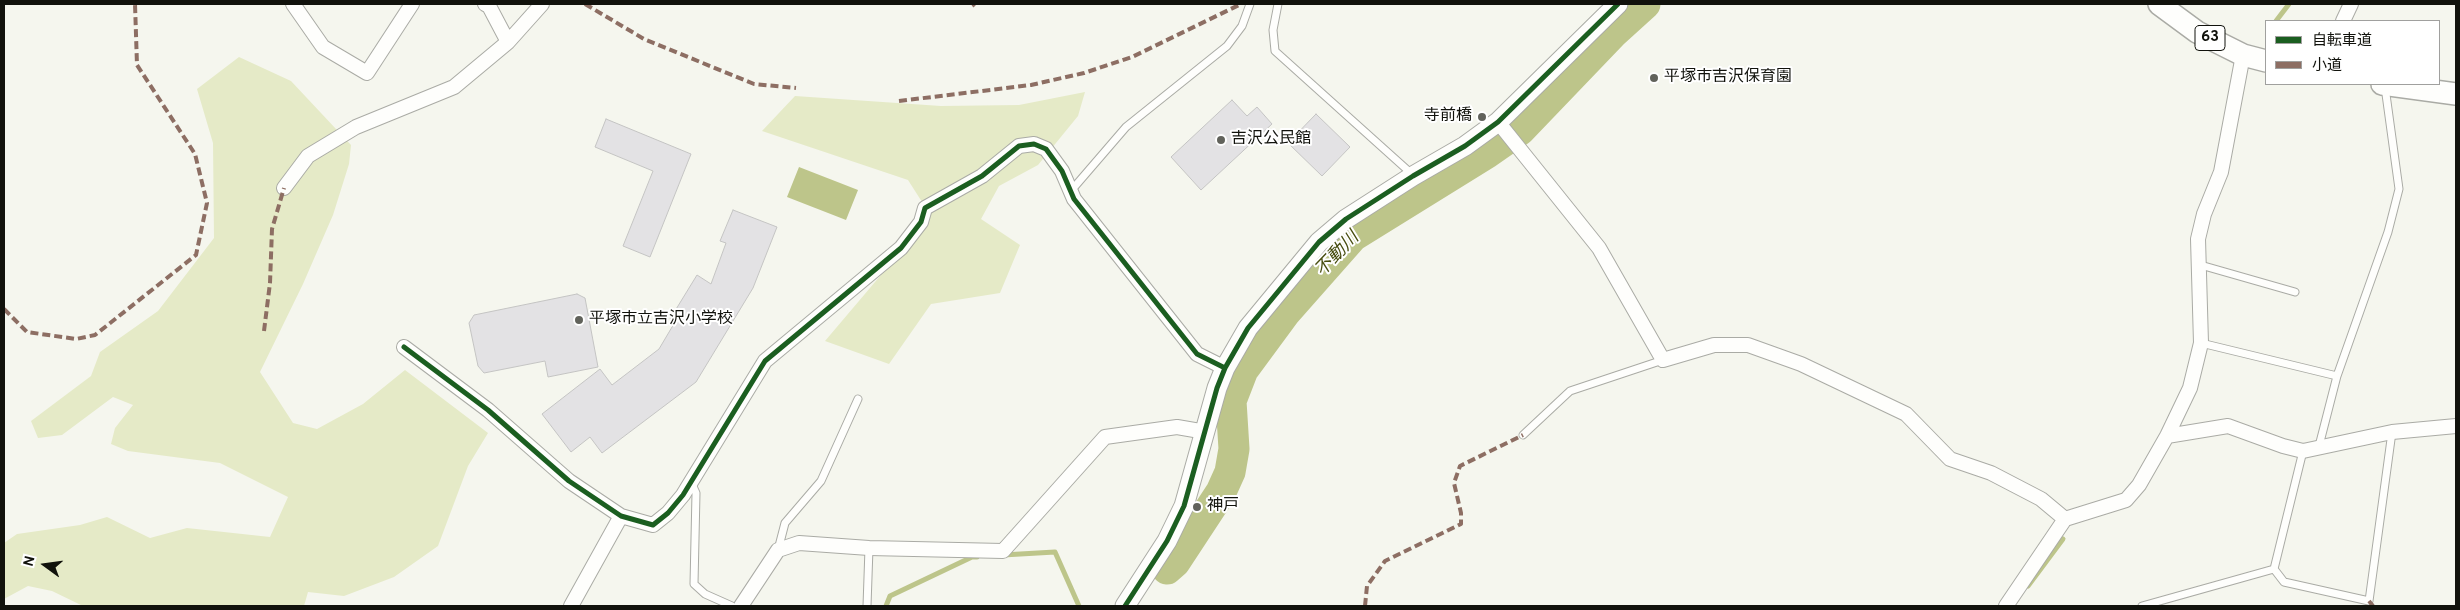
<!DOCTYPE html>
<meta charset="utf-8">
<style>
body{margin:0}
#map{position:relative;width:2460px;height:610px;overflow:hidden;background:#f5f6ee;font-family:Overpass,"Noto Sans JP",sans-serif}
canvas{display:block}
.frame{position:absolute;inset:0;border:5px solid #11120c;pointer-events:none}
.legend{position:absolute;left:2265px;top:20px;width:175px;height:65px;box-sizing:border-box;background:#fff;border:1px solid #a0a09e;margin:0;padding:6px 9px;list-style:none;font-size:15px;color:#11120c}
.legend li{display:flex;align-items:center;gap:10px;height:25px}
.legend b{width:25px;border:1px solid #a0a09e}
.north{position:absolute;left:20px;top:540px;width:50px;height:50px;-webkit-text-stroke:4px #fff;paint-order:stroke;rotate:284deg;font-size:14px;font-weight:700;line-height:20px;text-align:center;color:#11120c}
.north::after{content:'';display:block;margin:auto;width:18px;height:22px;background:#11120c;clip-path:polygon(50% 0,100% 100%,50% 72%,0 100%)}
</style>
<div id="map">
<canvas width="2460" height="610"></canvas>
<div class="frame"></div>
<ul class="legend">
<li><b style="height:6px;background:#1b5e20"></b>自転車道</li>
<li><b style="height:6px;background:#8d6e63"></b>小道</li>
</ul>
<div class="north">N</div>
</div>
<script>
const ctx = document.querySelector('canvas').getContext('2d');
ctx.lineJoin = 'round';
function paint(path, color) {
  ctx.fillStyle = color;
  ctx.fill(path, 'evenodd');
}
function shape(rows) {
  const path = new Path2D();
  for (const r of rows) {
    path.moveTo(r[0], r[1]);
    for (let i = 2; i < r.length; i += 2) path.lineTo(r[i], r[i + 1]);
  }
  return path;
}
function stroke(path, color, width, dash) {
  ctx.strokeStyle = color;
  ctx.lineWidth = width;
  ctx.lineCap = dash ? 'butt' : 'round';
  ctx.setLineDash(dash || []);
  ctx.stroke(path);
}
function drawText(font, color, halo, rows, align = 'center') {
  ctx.font = font + ' Overpass,"Noto Sans JP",sans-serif';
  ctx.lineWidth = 4;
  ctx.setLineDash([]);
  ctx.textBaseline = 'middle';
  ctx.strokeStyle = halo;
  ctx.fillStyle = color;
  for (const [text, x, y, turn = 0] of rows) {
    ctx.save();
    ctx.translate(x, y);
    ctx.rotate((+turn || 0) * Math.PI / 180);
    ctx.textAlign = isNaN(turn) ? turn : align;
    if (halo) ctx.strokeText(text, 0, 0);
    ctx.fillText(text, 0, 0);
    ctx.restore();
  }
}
paint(shape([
 [239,57,291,81,351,145,349,164,333,215,303,284,260,372,293,423,317,429,363,404,405,370,488,433,468,466,438,546,394,577,344,596,308,592,304,606,83,606,52,591,28,586,4,599,4,543,17,534,80,525,107,517,150,538,187,528,270,537,288,497,220,463,128,451,111,444,115,428,133,405,113,397,62,435,38,438,31,421,91,376,100,352,158,311,214,238,213,143,197,89],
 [1085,92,1078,116,1038,165,999,186,981,219,1020,245,1000,293,931,304,889,364,825,341,931,216,908,180,762,131,795,96,941,106,1019,105]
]), '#e5eac7');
paint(shape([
 [799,167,858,190,846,220,787,197]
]), '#bdc58a');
stroke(shape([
 [2276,21,2289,4],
 [1003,555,1055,552,1079,606],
 [2028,586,2063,539],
 [886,606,890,596,972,557,977,557]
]), '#bdc58a', 5);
stroke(shape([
 [1167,569,1175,562,1221,492,1230,472,1234,449,1231,401,1243,370,1285,313,1353,236,1487,153,1520,130,1613,33,1645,4]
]), '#bdc58a', 31);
const building = shape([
 [1232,100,1247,116,1257,107,1272,124,1201,190,1171,157,1232,100],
 [1316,114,1350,147,1322,176,1288,143,1316,114],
 [606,119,691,154,650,257,623,246,653,171,595,147,606,119],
 [733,210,777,227,753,288,696,382,602,453,590,437,571,452,542,414,600,369,612,385,659,349,675,322,670,319,697,275,711,284,726,243,720,241,733,210],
 [577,294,585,298,598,367,548,377,545,361,484,373,478,366,469,323,474,315,577,294]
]);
paint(building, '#e3e2e4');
stroke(building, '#c4c4c3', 1);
const lane = shape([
 [1278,4,1273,30,1275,51,1413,175],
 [1070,192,1126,127,1227,46,1242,26,1250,4],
 [2197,264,2295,292],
 [2201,343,2337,376],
 [1523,435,1570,391,1663,360],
 [2319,446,2337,376,2388,232,2399,189,2385,87],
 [691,482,696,493,694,584,705,594,732,606],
 [778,550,785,523,821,481,858,399],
 [2274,569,2284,582,2369,601,2392,432],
 [2274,569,2303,451],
 [867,606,869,548],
 [2142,606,2274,569]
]);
const street = shape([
 [293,4,323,47,367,73,412,4],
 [485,4,489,6,508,42],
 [2343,21,2351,4],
 [1498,122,1599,248,1663,360,1714,345,1748,345,1801,364,1906,414,1950,459,1991,473,2041,499,2065,519],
 [284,188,308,156,356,127,454,87,508,42,542,4],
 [404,347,488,410,569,481,621,516,653,525,668,513,683,495,765,361,901,248,921,222,925,208,982,176,1019,146,1034,144,1046,149,1062,171,1074,199,1197,354,1225,368],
 [2167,436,2228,426,2283,446,2303,451,2392,432,2456,426],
 [571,606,621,516],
 [741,606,778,550,799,543,869,548,1003,551,1105,437,1177,427,1206,432],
 [2006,606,2065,519,2126,500,2139,485,2167,436,2190,388,2201,343,2198,239,2204,214,2221,172,2243,55]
]);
const secondary = shape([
 [1125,606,1167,541,1184,506,1217,388,1225,368,1248,328,1319,242,1346,219,1413,176,1465,146,1498,122,1618,4]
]);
const primary = shape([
 [2159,4,2197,32,2243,55,2266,61],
 [2382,84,2456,94]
]);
stroke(lane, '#aaaba5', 9);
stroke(street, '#aaaba5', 16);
stroke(secondary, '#aaaba5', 21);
stroke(primary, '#aaaba5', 24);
stroke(lane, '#fefefc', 7);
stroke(street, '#fefefc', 14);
stroke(secondary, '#fefefc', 19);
stroke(primary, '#fefefc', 21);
stroke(shape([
 [585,4,644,39,754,84,796,88],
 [973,4,975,6],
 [899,101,1031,85,1084,73,1132,57,1241,4],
 [4,309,27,332,76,339,95,335,196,255,207,203,195,154,137,65,135,4],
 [264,331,270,283,272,229,284,188],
 [2369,601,2373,606],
 [1365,606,1367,586,1385,561,1461,524,1461,513,1454,483,1460,466,1523,435]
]), '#8d6e63', 4, [8, 4]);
stroke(shape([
 [404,347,488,410,569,481,621,516,653,525,668,513,683,495,765,361,901,248,921,222,925,208,982,176,1019,146,1034,144,1046,149,1062,171,1074,199,1197,354,1225,368],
 [1125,606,1167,541,1184,506,1217,388,1225,368,1248,328,1319,242,1346,219,1413,176,1465,146,1498,122,1618,4]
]), '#1b5e20', 5);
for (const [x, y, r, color] of [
 [1654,78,5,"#61625b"],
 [1482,117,5,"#61625b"],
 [1221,140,5,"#61625b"],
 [579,320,5,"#61625b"],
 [1197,507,5,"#61625b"]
]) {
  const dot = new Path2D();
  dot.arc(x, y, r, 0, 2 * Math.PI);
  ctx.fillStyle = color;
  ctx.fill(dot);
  stroke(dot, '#fff', 2);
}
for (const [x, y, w] of [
 [2210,38,30]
]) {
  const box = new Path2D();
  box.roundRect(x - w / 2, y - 12.5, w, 25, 4);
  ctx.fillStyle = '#fff';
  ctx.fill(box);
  stroke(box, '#11120c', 1);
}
drawText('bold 15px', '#11120c', null, [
 ["63",2210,38]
]);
drawText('16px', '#11120c', '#fff', [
 ["平塚市吉沢保育園",1664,78],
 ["寺前橋",1472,117,"right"],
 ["吉沢公民館",1231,140],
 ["平塚市立吉沢小学校",589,320],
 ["神戸",1207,507]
], 'left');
drawText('italic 18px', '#474d0f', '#fff', [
 ["不動川",1338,255,-46]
]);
</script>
